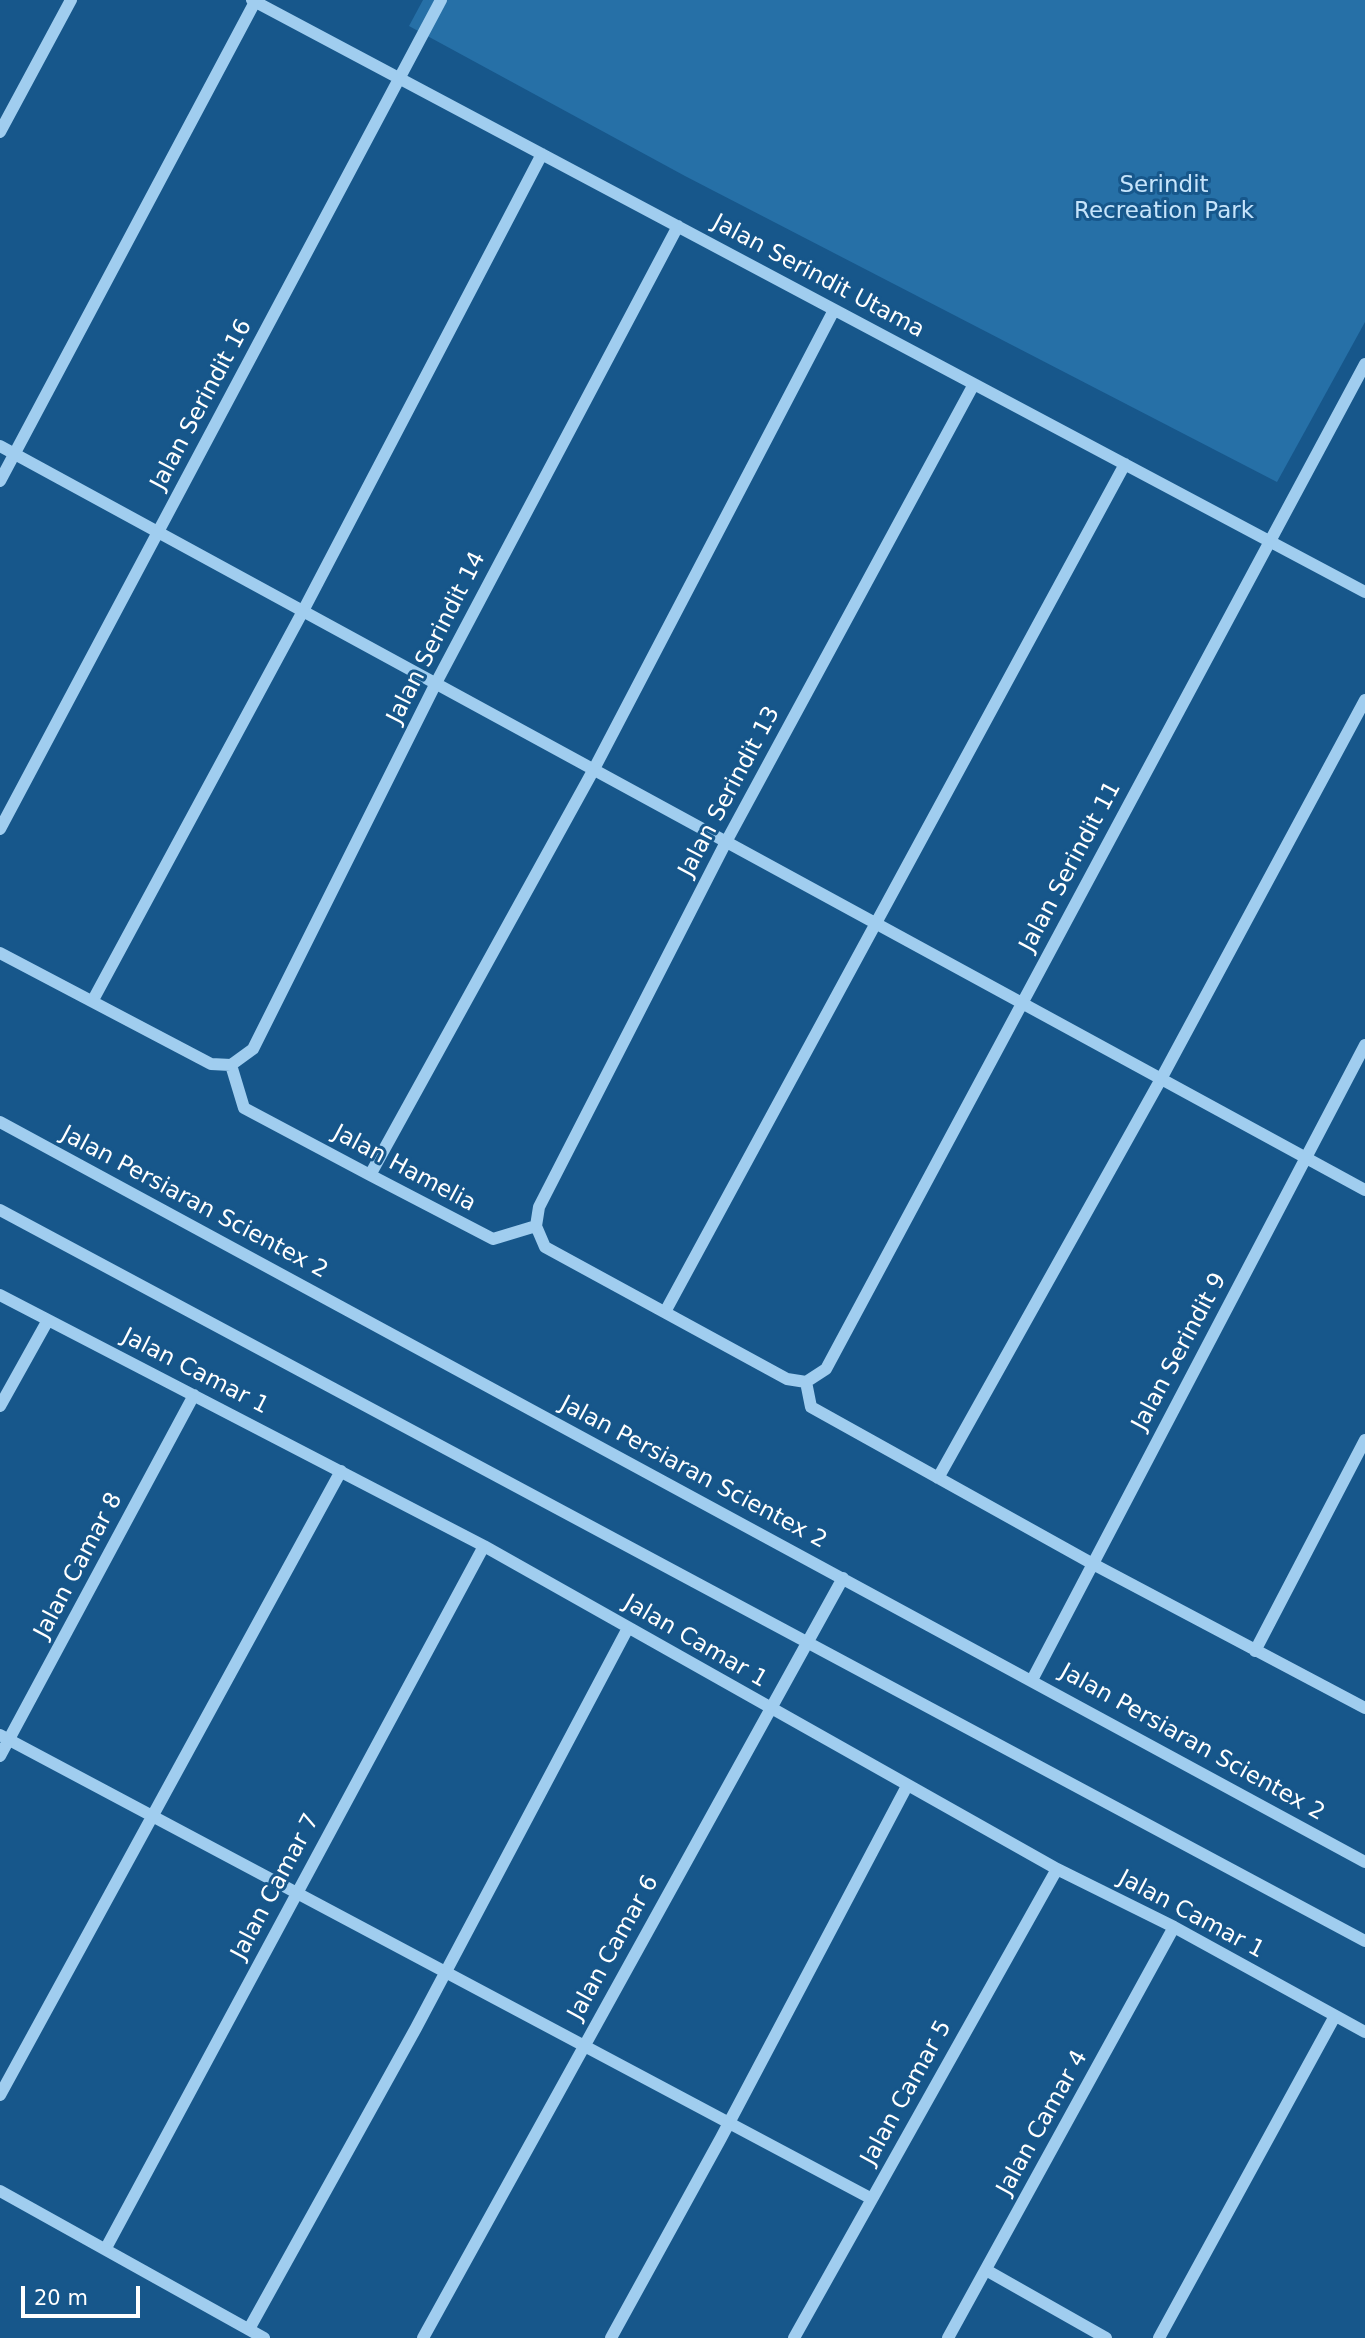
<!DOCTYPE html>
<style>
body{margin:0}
#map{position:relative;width:1365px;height:2338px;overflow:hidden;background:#17578b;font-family:"DejaVu Sans",sans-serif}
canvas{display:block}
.scale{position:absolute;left:21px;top:2286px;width:119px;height:32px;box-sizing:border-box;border:4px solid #fff;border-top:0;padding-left:9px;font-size:21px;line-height:24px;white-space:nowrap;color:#fff;-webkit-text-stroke:5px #17578b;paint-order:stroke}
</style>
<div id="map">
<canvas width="1365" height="2338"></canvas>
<div class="scale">20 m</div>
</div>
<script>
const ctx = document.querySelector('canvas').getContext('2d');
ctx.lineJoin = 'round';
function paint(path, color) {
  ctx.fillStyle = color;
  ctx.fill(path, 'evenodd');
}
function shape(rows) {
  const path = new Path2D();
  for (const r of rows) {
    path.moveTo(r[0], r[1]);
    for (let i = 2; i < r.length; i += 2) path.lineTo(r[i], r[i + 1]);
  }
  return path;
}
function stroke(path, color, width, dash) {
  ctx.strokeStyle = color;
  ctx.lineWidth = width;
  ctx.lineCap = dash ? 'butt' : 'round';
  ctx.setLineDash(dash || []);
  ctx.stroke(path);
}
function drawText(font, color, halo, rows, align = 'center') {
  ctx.font = font + ' "DejaVu Sans",sans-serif';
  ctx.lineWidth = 6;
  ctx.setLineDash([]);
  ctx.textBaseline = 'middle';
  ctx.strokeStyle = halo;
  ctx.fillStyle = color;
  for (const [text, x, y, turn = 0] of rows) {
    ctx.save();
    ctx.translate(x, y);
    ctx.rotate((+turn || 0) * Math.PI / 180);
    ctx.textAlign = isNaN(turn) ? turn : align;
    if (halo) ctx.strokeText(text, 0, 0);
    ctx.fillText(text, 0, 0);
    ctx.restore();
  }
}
paint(shape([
 [423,0,1365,0,1365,322,1277,482,685,176,409,26]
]), '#2670a7');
stroke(shape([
 [252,0,1365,592],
 [0,132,71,0],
 [0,446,1365,1190],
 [0,481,256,0],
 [0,829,441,0],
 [0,953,211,1064,231,1065],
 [93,1000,303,611,542,154],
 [231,1065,253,1049,436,683,678,226],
 [231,1065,244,1108,370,1175,493,1239,536,1226],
 [0,1122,1365,1862],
 [370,1175,594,769,834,310],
 [0,1210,1365,1941],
 [536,1226,539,1207,726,842,974,384],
 [536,1226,545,1247,787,1379,806,1382],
 [0,1295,484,1546,1057,1869,1174,1927,1365,2032],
 [665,1312,1125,464],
 [806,1382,826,1369,1365,364],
 [806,1382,811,1407,1093,1564,1365,1708],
 [0,1406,48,1320],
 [938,1478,1161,1079,1365,700],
 [1255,1651,1365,1440],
 [1032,1680,1365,1045],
 [0,1735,872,2199],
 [0,1756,194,1395],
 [0,2095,341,1471],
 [0,2191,264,2338],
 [106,2248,484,1546],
 [986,2270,1106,2338],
 [249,2329,416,2028,628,1628],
 [423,2338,843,1578],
 [611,2338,721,2138,907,1786],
 [794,2338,1057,1869],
 [948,2338,1174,1927],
 [1159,2338,1335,2016]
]), '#a0cdef', 12);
drawText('23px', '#c6e4fb', '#17578b', [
 ["Serindit",1164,186],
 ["Recreation Park",1164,212]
]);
drawText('23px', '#fff', '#17578b', [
 ["Jalan Serindit Utama",818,277,28],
 ["Jalan Serindit 16",202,405,-62],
 ["Jalan Serindit 14",437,638,-63],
 ["Jalan Serindit 13",730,792,-62],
 ["Jalan Serindit 11",1071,867,-62],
 ["Jalan Hamelia",404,1169,28],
 ["Jalan Persiaran Scientex 2",194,1203,28],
 ["Jalan Serindit 9",1180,1352,-62],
 ["Jalan Camar 1",195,1372,27],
 ["Jalan Persiaran Scientex 2",693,1473,28],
 ["Jalan Camar 8",79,1566,-62],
 ["Jalan Camar 1",695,1642,30],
 ["Jalan Persiaran Scientex 2",1192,1743,29],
 ["Jalan Camar 7",276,1887,-62],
 ["Jalan Camar 1",1191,1915,28],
 ["Jalan Camar 6",614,1948,-61],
 ["Jalan Camar 5",907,2093,-61],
 ["Jalan Camar 4",1043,2123,-61]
]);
</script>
